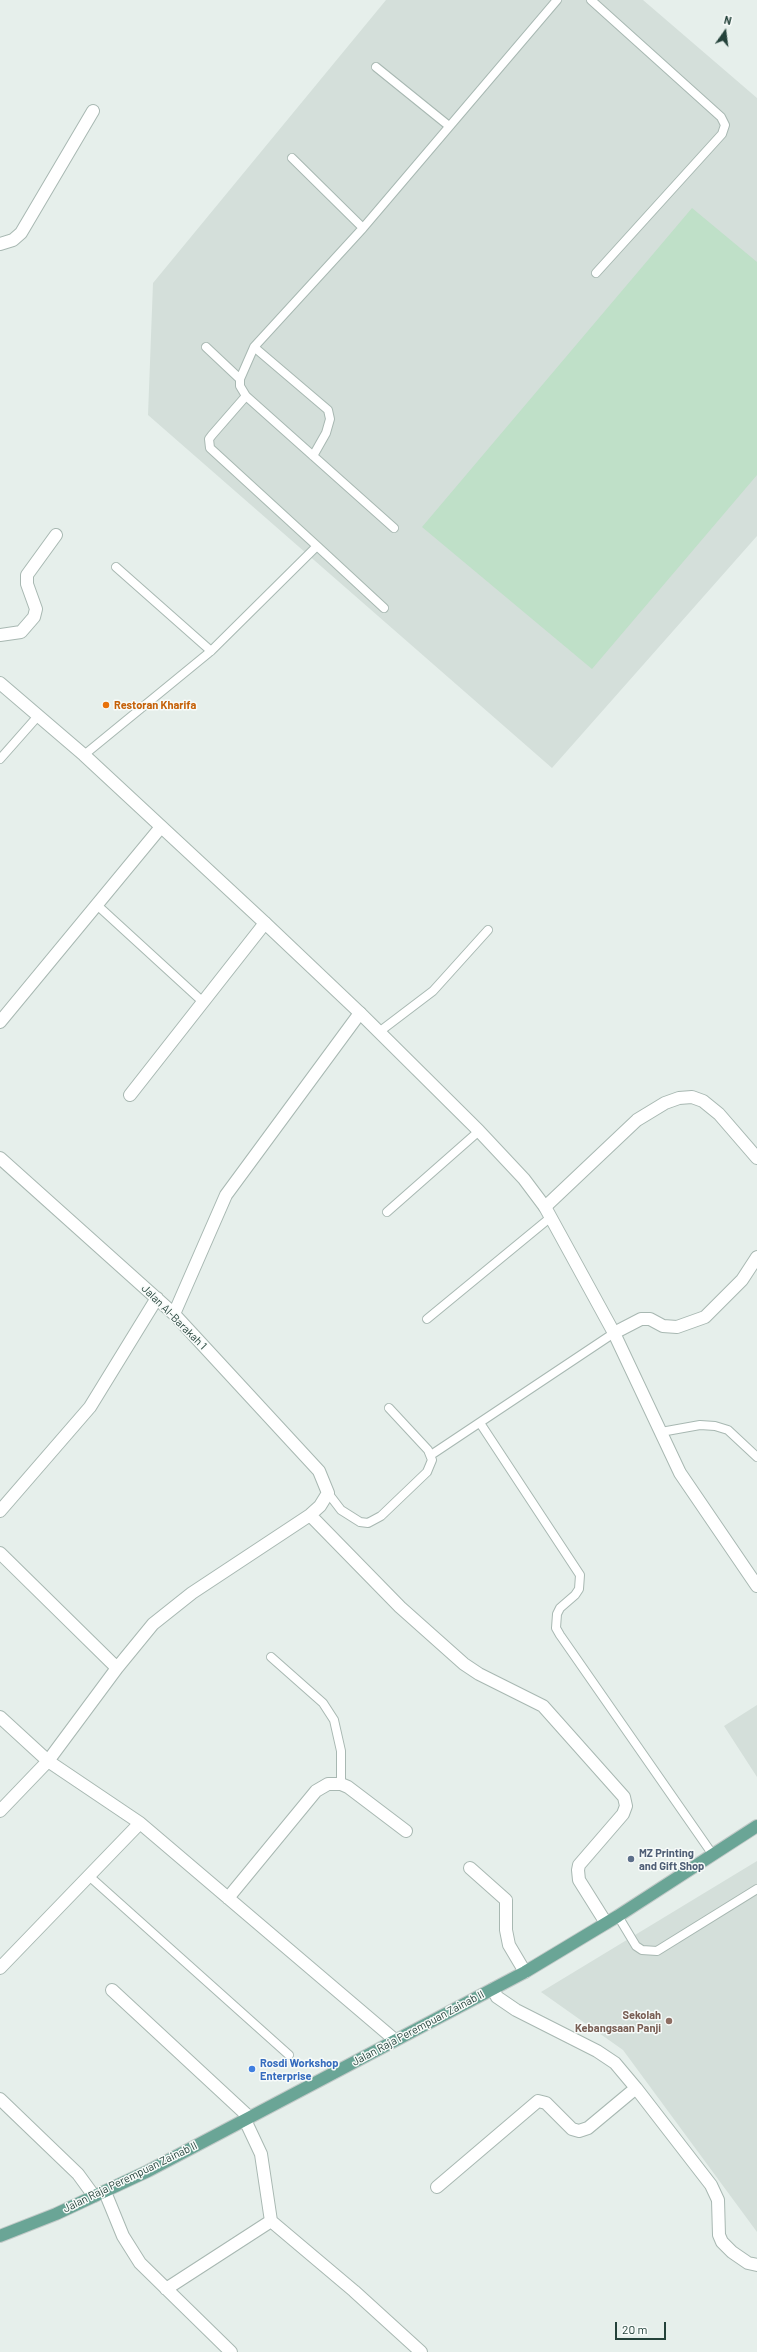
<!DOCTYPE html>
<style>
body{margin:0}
#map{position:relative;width:757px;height:2352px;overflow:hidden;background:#e6efeb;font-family:Barlow,sans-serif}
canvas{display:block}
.north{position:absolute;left:705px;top:12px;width:40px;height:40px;-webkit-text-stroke:3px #f7fbf9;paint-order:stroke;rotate:14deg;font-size:11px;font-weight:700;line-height:16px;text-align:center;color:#24423a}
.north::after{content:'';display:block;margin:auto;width:14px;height:18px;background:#24423a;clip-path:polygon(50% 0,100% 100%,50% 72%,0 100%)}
.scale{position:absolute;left:615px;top:2322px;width:51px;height:18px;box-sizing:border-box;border:2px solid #24423a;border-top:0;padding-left:5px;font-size:12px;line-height:14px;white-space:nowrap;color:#24423a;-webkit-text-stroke:3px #f7fbf9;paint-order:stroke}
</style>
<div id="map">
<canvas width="757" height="2352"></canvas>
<div class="north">N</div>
<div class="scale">20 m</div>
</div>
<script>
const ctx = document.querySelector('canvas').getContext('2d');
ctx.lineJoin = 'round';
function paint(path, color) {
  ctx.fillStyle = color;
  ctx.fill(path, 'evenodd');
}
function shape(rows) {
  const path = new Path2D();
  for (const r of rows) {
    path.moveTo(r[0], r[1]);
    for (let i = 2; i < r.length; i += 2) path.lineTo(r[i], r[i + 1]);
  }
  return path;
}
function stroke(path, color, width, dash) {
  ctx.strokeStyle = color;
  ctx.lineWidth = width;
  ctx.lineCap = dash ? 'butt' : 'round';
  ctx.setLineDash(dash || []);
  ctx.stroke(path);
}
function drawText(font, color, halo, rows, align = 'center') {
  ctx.font = font + ' Barlow,sans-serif';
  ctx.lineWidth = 3;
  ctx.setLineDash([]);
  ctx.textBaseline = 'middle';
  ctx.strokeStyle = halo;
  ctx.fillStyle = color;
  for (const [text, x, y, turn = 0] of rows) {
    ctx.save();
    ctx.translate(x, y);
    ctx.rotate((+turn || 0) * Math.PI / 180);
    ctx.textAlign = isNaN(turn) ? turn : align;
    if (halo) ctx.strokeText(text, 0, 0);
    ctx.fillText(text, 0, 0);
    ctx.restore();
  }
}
paint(shape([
 [386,0,643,0,757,98,757,536,552,768,148,415,153,283],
 [757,1705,757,1777,724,1726],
 [757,1861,757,2232,623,2050,541,1992]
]), '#d4dfda');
paint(shape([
 [692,208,757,262,757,475,592,669,422,527]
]), '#bfe0c8');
const service = shape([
 [591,0,721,117,725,125,722,134,596,273],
 [376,67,449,126],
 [292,158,363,228],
 [206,347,240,379,240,386,246,396],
 [254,347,328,410,330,419,326,433,313,456],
 [240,379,254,347,363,228,557,0],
 [317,546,384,608],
 [116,567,211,651],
 [84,755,211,651,317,546,210,448,209,439,212,435,246,396,394,528],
 [0,759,38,716],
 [97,905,203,1002],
 [379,1032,433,991,488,930],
 [387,1212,479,1131],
 [427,1319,551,1217],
 [480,1423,580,1575,579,1589,575,1595,560,1608,557,1614,556,1628,560,1635,713,1855],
 [661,1432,700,1425,715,1426,728,1430,757,1457],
 [431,1455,614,1333],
 [328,1493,341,1510,360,1522,368,1523,381,1516,427,1472,432,1460,428,1450,389,1408],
 [271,1657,323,1703,334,1720,341,1751,341,1784],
 [89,1876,289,2055],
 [618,1916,636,1946,642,1950,657,1951,757,1889]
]);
const minor = shape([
 [0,244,13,240,21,233,93,111],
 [0,635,21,632,34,617,36,609,27,584,27,575,56,535],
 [0,1022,161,827],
 [130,1095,265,923],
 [0,1158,174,1314,319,1471,328,1493,320,1506,310,1515,192,1593,153,1624,117,1668,48,1761,0,1811],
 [545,1207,637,1120,665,1103,679,1098,692,1097,703,1101,719,1114,757,1158],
 [174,1314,226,1195,360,1013],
 [614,1333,641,1319,650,1319,663,1326,677,1327,705,1317,742,1280,757,1257],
 [0,1511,90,1407,157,1298],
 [310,1515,400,1607,464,1664,479,1674,543,1706,624,1797,626,1806,623,1814,579,1865,578,1870,579,1880,606,1923],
 [0,1553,117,1668],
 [0,1717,48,1761,140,1823,395,2040],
 [470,1868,506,1900,506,1930,509,1945,525,1972],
 [228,1898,316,1791,328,1784,341,1784,348,1787,406,1831],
 [0,1968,140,1823],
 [493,1989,497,1997,516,2010,597,2051,615,2063,636,2088,711,2185,718,2200,719,2235,722,2242,732,2252,748,2263,757,2265],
 [112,1990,249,2117],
 [0,2099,78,2174,94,2196],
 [245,2120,261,2154,271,2221,354,2291,421,2352],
 [437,2187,538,2101,546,2103,572,2129,579,2131,588,2128,636,2088],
 [105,2192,123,2236,140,2263,231,2352],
 [166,2289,271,2221]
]);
const tertiary = shape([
 [0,683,84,755,265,923,360,1013,479,1131,524,1179,545,1207,614,1333,680,1473,757,1586]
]);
const primary = shape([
 [0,2236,56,2214,148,2171,525,1972,618,1916,757,1826]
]);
stroke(service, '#a8b8b2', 10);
stroke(minor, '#a8b8b2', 14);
stroke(tertiary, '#a8b8b2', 14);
stroke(primary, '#c2cac8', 14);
stroke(service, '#fff', 8);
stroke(minor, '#fff', 12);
stroke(tertiary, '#fff', 12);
stroke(primary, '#6aa596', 12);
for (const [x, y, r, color] of [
 [106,705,4,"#e8710a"],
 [631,1859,4,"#5c6f8a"],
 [669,2021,4,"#8d6e63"],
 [252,2069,4,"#3f7fe0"]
]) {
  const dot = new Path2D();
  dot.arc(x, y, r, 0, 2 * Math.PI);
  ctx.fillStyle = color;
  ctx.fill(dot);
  stroke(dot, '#f7fbf9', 1.5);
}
drawText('bold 11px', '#c56008', '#f7fbf9', [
 ["Restoran Kharifa",114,705]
], 'left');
drawText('11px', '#24423a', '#f7fbf9', [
 ["Jalan Al-Barakah 1",174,1317,45],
 ["Jalan Raja Perempuan Zainab II",418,2028,-28],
 ["Jalan Raja Perempuan Zainab II",130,2177,-26]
]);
drawText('bold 11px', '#4e5e75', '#f7fbf9', [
 ["MZ Printing",639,1853],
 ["and Gift Shop",639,1866]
], 'left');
drawText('bold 11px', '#785e54', '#f7fbf9', [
 ["Sekolah",661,2015],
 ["Kebangsaan Panji",661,2028]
], 'right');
drawText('bold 11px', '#366cbe', '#f7fbf9', [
 ["Rosdi Workshop",260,2063],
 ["Enterprise",260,2076]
], 'left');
</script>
